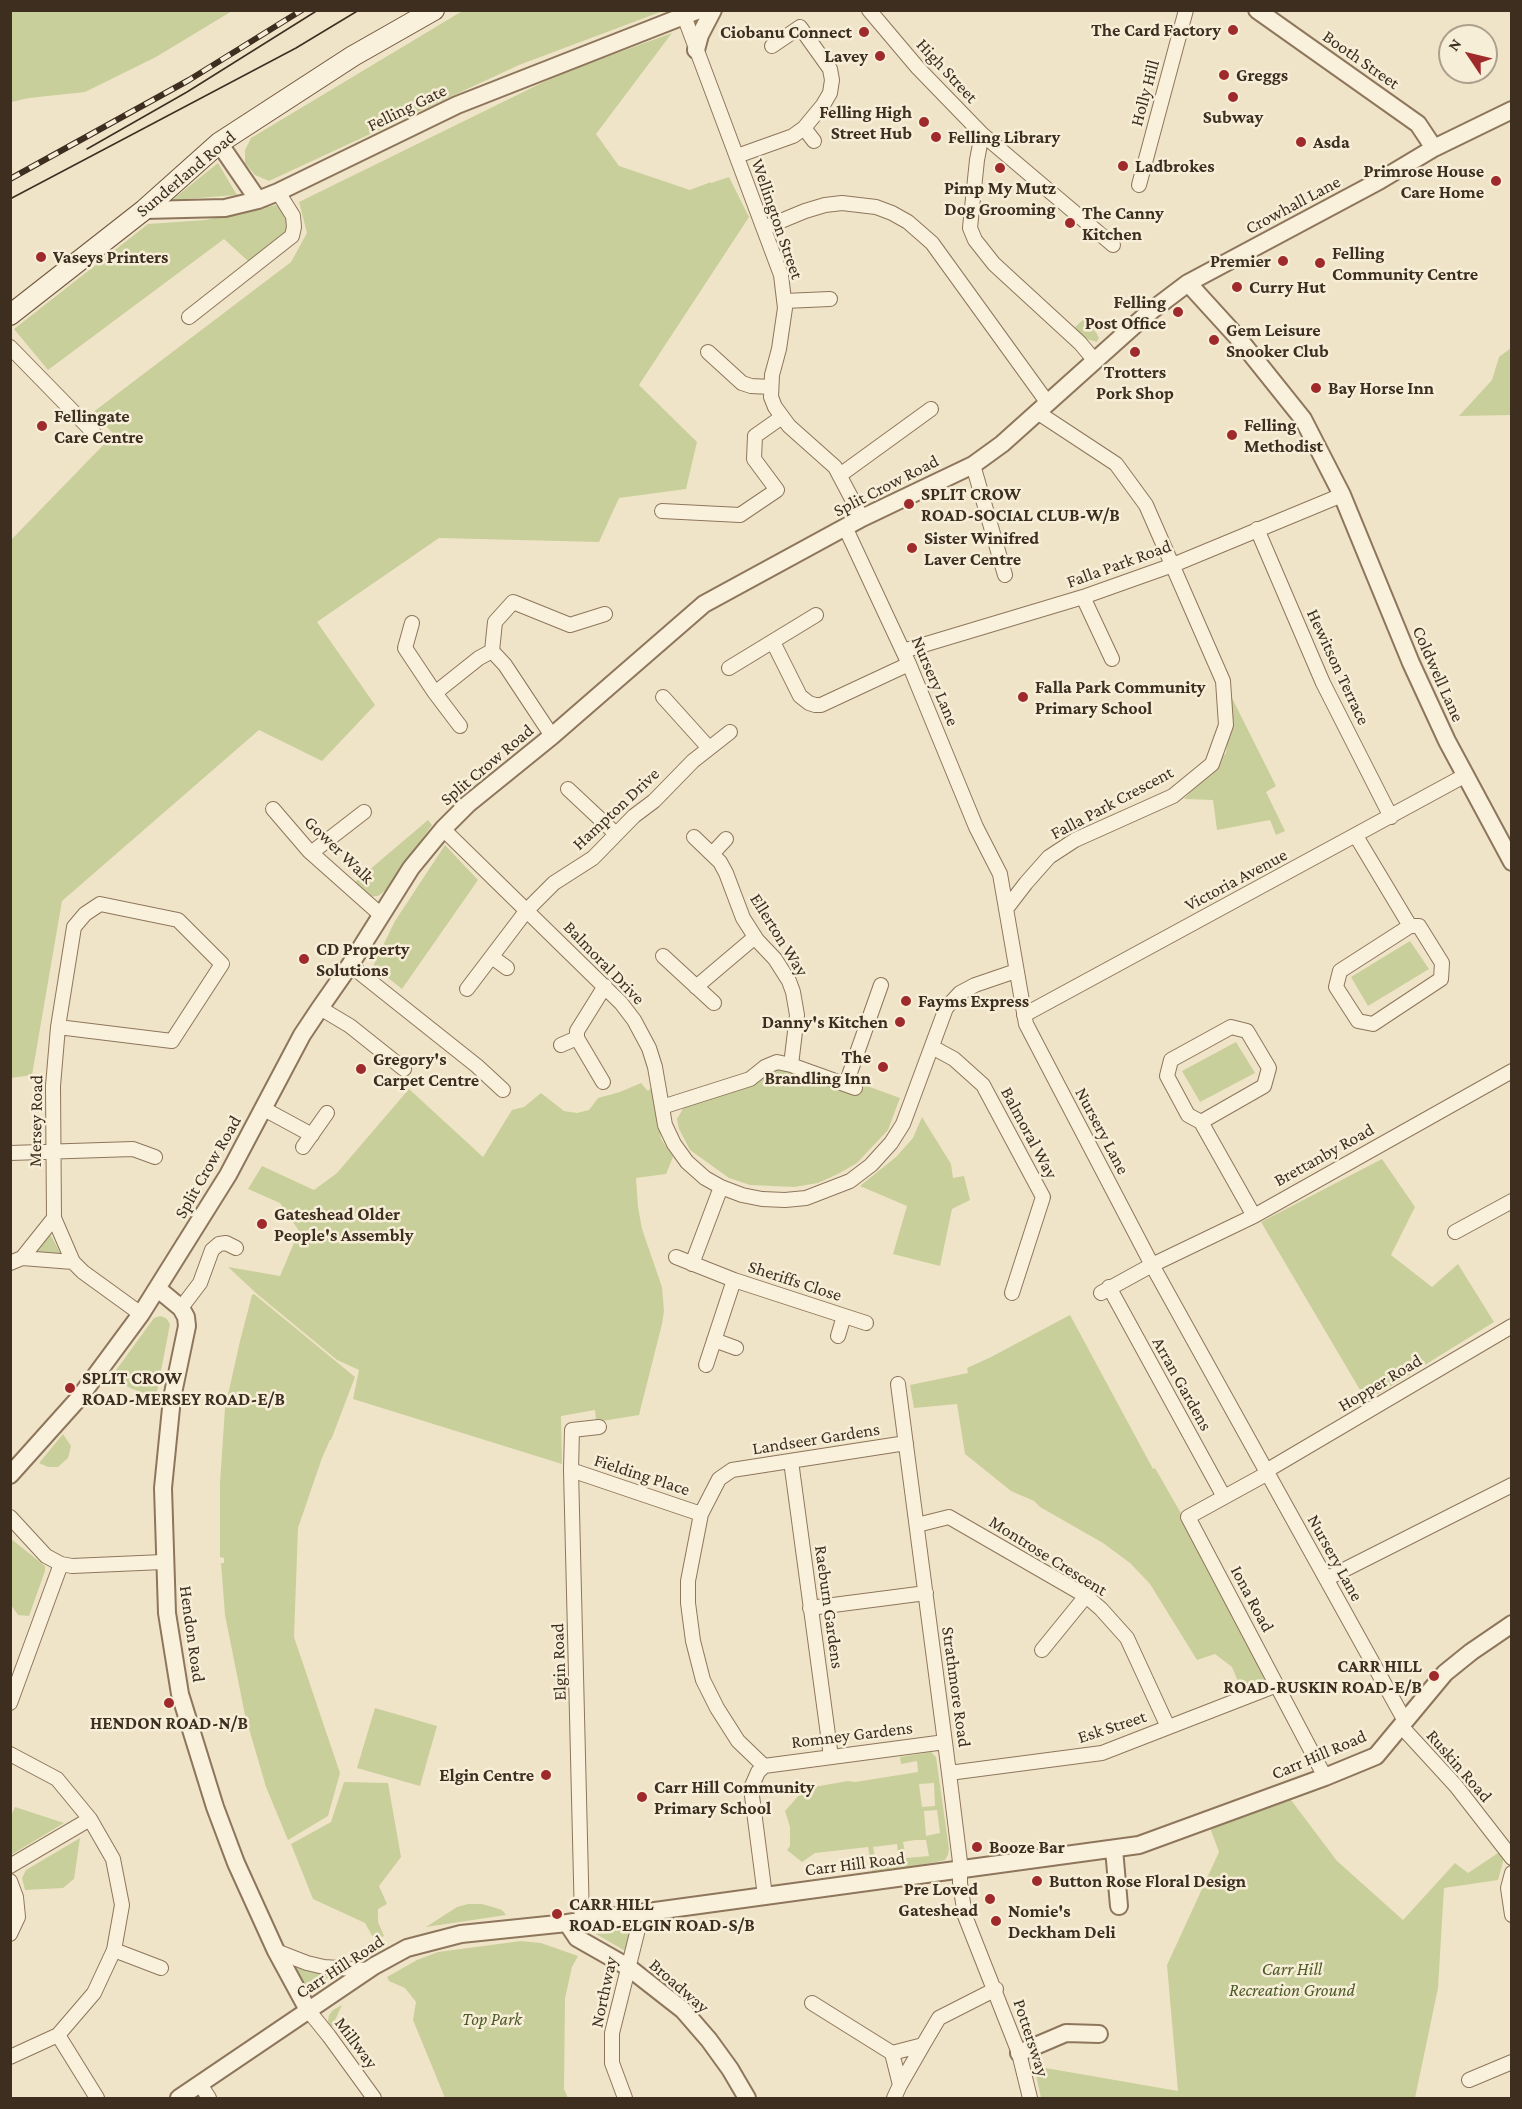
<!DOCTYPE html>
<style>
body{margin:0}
#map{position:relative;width:1522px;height:2109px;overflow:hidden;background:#f0e4c8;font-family:"Crimson Pro",serif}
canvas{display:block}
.frame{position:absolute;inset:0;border:12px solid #3d2e20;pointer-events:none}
.north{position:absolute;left:1438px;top:24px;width:60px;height:60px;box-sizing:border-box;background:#f7eed8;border:2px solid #ada18e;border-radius:50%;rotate:305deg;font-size:16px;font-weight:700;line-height:24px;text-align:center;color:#3d2e20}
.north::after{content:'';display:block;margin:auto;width:21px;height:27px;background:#9e2a2b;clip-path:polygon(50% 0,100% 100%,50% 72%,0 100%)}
</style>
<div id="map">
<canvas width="1522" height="2109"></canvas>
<div class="frame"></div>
<div class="north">N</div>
</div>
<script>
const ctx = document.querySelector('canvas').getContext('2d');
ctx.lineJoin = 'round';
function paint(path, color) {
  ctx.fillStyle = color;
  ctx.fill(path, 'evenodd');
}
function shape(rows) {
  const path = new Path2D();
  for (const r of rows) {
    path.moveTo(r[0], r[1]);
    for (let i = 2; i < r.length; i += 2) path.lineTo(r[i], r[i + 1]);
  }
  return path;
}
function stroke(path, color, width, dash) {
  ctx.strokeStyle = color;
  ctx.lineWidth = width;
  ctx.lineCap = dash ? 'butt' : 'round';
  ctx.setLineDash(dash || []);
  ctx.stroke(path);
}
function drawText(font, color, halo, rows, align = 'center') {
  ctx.font = font + ' "Crimson Pro",serif';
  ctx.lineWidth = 5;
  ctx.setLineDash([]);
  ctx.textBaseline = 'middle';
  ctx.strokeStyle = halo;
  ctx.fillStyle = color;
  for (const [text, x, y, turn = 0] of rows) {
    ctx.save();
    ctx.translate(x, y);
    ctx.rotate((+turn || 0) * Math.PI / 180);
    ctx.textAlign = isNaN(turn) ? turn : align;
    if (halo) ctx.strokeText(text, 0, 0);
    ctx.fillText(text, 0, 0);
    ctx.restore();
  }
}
paint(shape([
 [464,10,663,11,519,65,269,181,255,175,245,163,245,150,251,138],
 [10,11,11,10,232,11,156,57,85,92,29,98,11,102],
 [672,33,596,134,619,166,690,190,711,182,711,183,729,177,749,217,639,385,697,442,686,489,619,498,599,542,439,538,317,622,375,705,322,761,259,730,62,901,32,1075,11,1078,11,540,114,434,92,413,291,262,307,233,299,202,562,73],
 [218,163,237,195,172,200],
 [276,205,281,208,288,215,290,228,249,262,224,239,48,370,14,329,148,224,205,220],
 [1085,318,1097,334,1099,338,1097,342,1086,339,1074,328],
 [1511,348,1511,415,1459,416,1492,380,1499,357],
 [1232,698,1276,786,1266,792,1285,831,1276,835,1270,820,1217,830,1213,800,1184,799,1226,753],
 [428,820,432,825,385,891,378,896,368,897,355,882],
 [445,845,478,880,402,989,373,966,395,921],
 [1410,941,1429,969,1368,1006,1351,977],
 [1236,1042,1255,1073,1200,1102,1182,1071],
 [779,1066,859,1083,900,1098,888,1130,857,1163,838,1174,818,1183,794,1187,750,1185,729,1178,690,1150,679,1129,677,1119,684,1107,765,1074],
 [641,1083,648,1091,653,1086,661,1139,673,1157,666,1174,636,1178,638,1207,642,1229,662,1287,664,1311,662,1324,639,1415,596,1422,595,1410,561,1416,562,1464,353,1399,359,1370,337,1360,257,1294,228,1267,280,1276,299,1231,280,1203,248,1189,262,1166,314,1190,337,1173,409,1089,483,1157,512,1110,524,1107,541,1093,564,1111,577,1113,589,1110,598,1098,620,1092],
 [922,1117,951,1164,953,1178,964,1176,970,1200,952,1209,940,1266,893,1254,907,1206,860,1186,896,1157,913,1138],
 [1382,1159,1415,1207,1391,1255,1432,1287,1458,1264,1494,1322,1378,1394,1360,1390,1261,1222],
 [50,1234,61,1254,37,1252],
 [254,1294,355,1377,331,1440,330,1440,322,1458,298,1528,294,1637,340,1773,328,1816,288,1840,266,1787,245,1715,225,1615,221,1563,224,1563,224,1558,220,1557,220,1483,225,1408,240,1341,252,1295],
 [1070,1315,1153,1469,1155,1468,1274,1676,1241,1689,1232,1667,1215,1654,1197,1660,1150,1584,1130,1563,1103,1543,1040,1507,1034,1501,1011,1491,965,1454,957,1404,914,1408,910,1385,968,1373,967,1368,991,1357],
 [160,1316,166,1318,170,1324,156,1397,132,1389,111,1377,154,1318],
 [63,1434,71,1446,68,1458,58,1467,48,1467,39,1463],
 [10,1538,45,1566,45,1571,29,1616,18,1615,11,1605],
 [375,1708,437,1726,420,1786,357,1768],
 [931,1752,936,1757,949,1849,948,1855,945,1860,918,1866,872,1871,868,1847,815,1853,802,1862,787,1850,790,1846,790,1827,785,1811,808,1785,814,1787,848,1781,855,1782,918,1772,917,1761,901,1764,900,1757],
 [934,1783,935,1806,922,1807,919,1784],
 [937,1810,940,1833,926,1836,924,1811],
 [915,1840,926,1840,929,1856,906,1858,903,1842],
 [897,1844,899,1859,876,1862,873,1847],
 [344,1782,388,1783,401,1857,379,1886,387,1904,378,1909,378,1922,384,1936,375,1941,365,1923,313,1899,291,1844,331,1822],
 [1291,1800,1337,1861,1403,1920,1455,1863,1468,1873,1498,1853,1504,1858,1498,1880,1444,1888,1438,1988,1415,2098,1041,2098,1034,2066,1178,2091,1167,1965,1219,1852,1210,1828],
 [15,1807,64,1823,11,1855,11,1816],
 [80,1838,74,1879,63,1888,25,1890,22,1878,26,1870],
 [468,1904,482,1904,496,1908,502,1910,506,1915,426,1927,457,1907],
 [635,1925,627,1952,596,1934,600,1928],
 [521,1941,541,1943,578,1956,572,1967,565,1998,564,2089,568,2098,445,2098,413,2020,416,2002,405,1988,389,1981,387,1977,417,1960,438,1952],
 [296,1966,334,1974,305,1992,293,1968],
 [342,2005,331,2029,328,2021,329,2015,333,2010]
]), '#c9cf9b');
const minor = shape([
 [869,10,918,68,982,134,1113,245],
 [684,16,781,275,785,308,779,349,772,375,771,397,775,407,789,426,835,467,862,518],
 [804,128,814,141],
 [982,134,977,160,972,208,970,228,975,240,994,264,1080,343,1095,361],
 [737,156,793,136,804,128,823,105,830,93,832,80,830,69,800,27,772,46],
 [1139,185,1186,10],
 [764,228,805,211,825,205,842,203,876,207,892,213,908,222,932,243,1047,402],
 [784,301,830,299],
 [189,317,292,236,294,227,293,216,278,192],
 [10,347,94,433],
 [708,352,742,383,751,386,771,387],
 [973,465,1005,575],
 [840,475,931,409],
 [662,511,740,515,777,490,754,459,755,436,782,417],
 [845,527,909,664,976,827,1000,874,1026,1024,1152,1265,1405,1721],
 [1257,529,1323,683,1391,817],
 [1083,597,1112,659],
 [412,623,405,648,435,693,479,658,492,651,505,665,552,736],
 [773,642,800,696,809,703,815,705,821,705,909,664],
 [492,651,495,622,513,602,570,625,605,614],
 [903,651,1083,597,1173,565,1342,495],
 [729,668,816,615],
 [435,693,460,726],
 [663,697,709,748],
 [568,789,616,834],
 [273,809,309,851,381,915],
 [443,829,621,1003,634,1020,649,1048,655,1067,665,1125,674,1144,687,1162,705,1178,721,1187,742,1195,762,1199,785,1200,806,1198,850,1181,871,1165,891,1143,903,1124,946,1008,960,993,975,985,1016,971],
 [1356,836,1410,926,1419,926,1442,963,1441,979,1373,1024,1358,1021,1336,987,1340,971,1410,926],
 [694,837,720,862,726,873,743,918,757,940,775,959,789,981,793,992,797,1015,791,1065],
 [311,853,364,812],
 [712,854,726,839],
 [1006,909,1026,883,1049,857,1075,840,1173,796,1212,764,1226,725,1223,681,1146,505,1116,464,1037,412],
 [663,956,714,1003],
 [492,957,507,968],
 [350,965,477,1066,503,1090],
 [696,987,755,937],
 [467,989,527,910,554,883,593,858,634,816,654,801,693,761,730,732],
 [320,1008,350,1026,404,1069],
 [1024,1015,1464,776],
 [58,1027,172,1041,222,964,178,920,100,904,85,914,74,927,58,1027,53,1086,54,1218,73,1262,83,1272,141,1314],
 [561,1045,577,1038],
 [932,1047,954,1059,983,1085,1043,1197,1012,1293],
 [603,1082,577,1038,577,1031,605,986],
 [846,1084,881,985],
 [662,1107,750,1079,765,1067,777,1062,791,1065,855,1088],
 [264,1109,312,1135],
 [1201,1122,1264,1086,1269,1068,1247,1031,1231,1027,1171,1060,1167,1076,1188,1115,1201,1122,1254,1216],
 [303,1147,327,1113],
 [10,1153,133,1149,155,1157],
 [1455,1232,1512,1201],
 [676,1257,734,1280,866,1323],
 [22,1258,73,1262],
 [10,1263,22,1258,54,1218],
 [692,1264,721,1187],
 [1109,1287,1224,1497],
 [1101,1293,1152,1265,1254,1216,1512,1071],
 [181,1308,200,1283,212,1250,219,1244,226,1243,236,1248],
 [838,1336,844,1316],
 [714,1340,736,1348],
 [706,1365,734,1280],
 [898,1384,949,1773,960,1862,960,1883,965,1916,1019,2053,1030,2098],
 [791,1461,831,1757],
 [571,1470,701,1514],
 [1266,1471,1512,1326],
 [1268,1473,1188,1517,1325,1777],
 [10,1517,46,1556,61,1564,72,1566,163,1562],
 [917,1525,949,1517,1086,1596,1101,1609,1127,1638,1168,1727],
 [1326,1579,1512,1485],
 [810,1608,926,1593],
 [1042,1650,1086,1596],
 [10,1703,61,1564],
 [1401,1726,1456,1786,1512,1858],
 [10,1754,57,1779,90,1819,113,1859,122,1905,114,1950,94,1993,58,2035,10,2057],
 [764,1766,945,1742],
 [949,1773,1102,1753,1277,1685],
 [10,1866,90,1819],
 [1512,1873,1508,1888,1512,1915],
 [10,1881,16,1897,18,1917,10,1934],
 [765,1896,751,1788,758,1772,764,1766,738,1741,717,1708,703,1680,693,1641,688,1603,688,1581,701,1514,719,1479,732,1470,906,1443],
 [582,1920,571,1470,572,1430,599,1427],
 [114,1950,161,1968],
 [276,1951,307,1963,324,1967,368,1970],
 [812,2003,892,2053],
 [308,2010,329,2036,374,2098],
 [58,2035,97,2098],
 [1469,2080,1512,2062],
 [200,2084,209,2098],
 [900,2085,923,2045],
 [625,2098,612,2063,612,2033,638,1929],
 [894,2098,900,2085,892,2053,923,2045,939,2018,996,1989]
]);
const tertiary = shape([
 [1257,10,1418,124,1434,148],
 [696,50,700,35,713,10],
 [219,143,258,200],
 [144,210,225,208,258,200,278,192,457,105,699,10],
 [1188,283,1239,339,1303,419,1342,495,1411,663,1447,741,1512,862],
 [158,1289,181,1308,186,1317,187,1326,172,1398,163,1488,167,1613,180,1694,215,1807,236,1863,276,1951,308,2010],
 [10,1475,79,1398,141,1314,228,1175,302,1035,320,1008,350,965,411,868,443,829,468,804,552,736,704,604,862,518,973,465,1002,444,1147,314,1188,283,1379,181,1434,148,1512,110],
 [1114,1849,1119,1906],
 [567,1923,577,1938,628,1967,683,2010,709,2040,730,2069,747,2098],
 [1019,2053,1066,2033,1099,2034],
 [179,2098,374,1966,407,1948,461,1934,567,1923,1139,1845,1325,1777,1376,1756,1445,1673,1471,1652,1512,1624]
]);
const secondary = shape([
 [10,315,144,210,219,143,353,56,434,10]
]);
stroke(minor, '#8d765c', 16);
stroke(tertiary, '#8d765c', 20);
stroke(secondary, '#6f573f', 22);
stroke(minor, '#faf1dc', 14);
stroke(tertiary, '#faf1dc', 16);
stroke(secondary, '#faf1dc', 20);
stroke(shape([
 [87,149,187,92,318,10],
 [10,199,296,48,359,10]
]), '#3d2e20', 1.5);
const rail = shape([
 [10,179,189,80,302,10]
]);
stroke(rail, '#3d2e20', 6);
stroke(rail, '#f7eed8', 4, [11]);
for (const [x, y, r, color] of [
 [1233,30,6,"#9e2a2b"],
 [864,32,6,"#9e2a2b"],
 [880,56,6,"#9e2a2b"],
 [1224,75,6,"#9e2a2b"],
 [1233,97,6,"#9e2a2b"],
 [924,122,6,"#9e2a2b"],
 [936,137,6,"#9e2a2b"],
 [1301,142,6,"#9e2a2b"],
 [1123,166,6,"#9e2a2b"],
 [1000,168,6,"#9e2a2b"],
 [1496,181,6,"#9e2a2b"],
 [1070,223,6,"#9e2a2b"],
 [41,257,6,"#9e2a2b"],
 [1283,261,6,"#9e2a2b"],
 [1320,263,6,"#9e2a2b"],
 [1237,287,6,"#9e2a2b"],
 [1178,312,6,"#9e2a2b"],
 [1214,340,6,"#9e2a2b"],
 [1135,352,6,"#9e2a2b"],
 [1316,388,6,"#9e2a2b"],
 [42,426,6,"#9e2a2b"],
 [1232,435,6,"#9e2a2b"],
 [909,504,6,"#9e2a2b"],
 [912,548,6,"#9e2a2b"],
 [1023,697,6,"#9e2a2b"],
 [304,959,6,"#9e2a2b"],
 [906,1001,6,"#9e2a2b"],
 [900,1022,6,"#9e2a2b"],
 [883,1067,6,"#9e2a2b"],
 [361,1069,6,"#9e2a2b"],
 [262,1224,6,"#9e2a2b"],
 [70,1388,6,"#9e2a2b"],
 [1434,1676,6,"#9e2a2b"],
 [169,1703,6,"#9e2a2b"],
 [546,1775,6,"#9e2a2b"],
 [642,1797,6,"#9e2a2b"],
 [977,1847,6,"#9e2a2b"],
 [1037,1881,6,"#9e2a2b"],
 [990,1899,6,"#9e2a2b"],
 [557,1914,6,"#9e2a2b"],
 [996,1921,6,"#9e2a2b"]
]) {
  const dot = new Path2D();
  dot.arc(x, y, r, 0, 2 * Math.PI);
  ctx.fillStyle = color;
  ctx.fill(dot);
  stroke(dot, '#f7eed8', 2);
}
drawText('bold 18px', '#3d2e20', '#f7eed8', [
 ["The Card Factory",1221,30,"right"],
 ["Ciobanu Connect",852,32,"right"],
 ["Lavey",868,56,"right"],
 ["Greggs",1236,75],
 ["Felling High",912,112,"right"],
 ["Street Hub",912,133,"right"],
 ["Subway",1233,117,"center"],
 ["Felling Library",948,137],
 ["Asda",1313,142],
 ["Ladbrokes",1135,166],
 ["Primrose House",1484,171,"right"],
 ["Care Home",1484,192,"right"],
 ["Pimp My Mutz",1000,188,"center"],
 ["Dog Grooming",1000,209,"center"],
 ["The Canny",1082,213],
 ["Kitchen",1082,234],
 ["Felling",1332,253],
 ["Community Centre",1332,274],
 ["Vaseys Printers",53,257],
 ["Premier",1271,261,"right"],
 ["Curry Hut",1249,287],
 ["Felling",1166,302,"right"],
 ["Post Office",1166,323,"right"],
 ["Gem Leisure",1226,330],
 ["Snooker Club",1226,351],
 ["Trotters",1135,372,"center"],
 ["Pork Shop",1135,393,"center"],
 ["Bay Horse Inn",1328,388],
 ["Fellingate",54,416],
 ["Care Centre",54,437],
 ["Felling",1244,425],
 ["Methodist",1244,446],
 ["SPLIT CROW",921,494],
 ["ROAD-SOCIAL CLUB-W/B",921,515],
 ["Sister Winifred",924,538],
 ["Laver Centre",924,559],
 ["Falla Park Community",1035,687],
 ["Primary School",1035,708],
 ["CD Property",316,949],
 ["Solutions",316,970],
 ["Fayms Express",918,1001],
 ["Danny's Kitchen",888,1022,"right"],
 ["The",871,1057,"right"],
 ["Brandling Inn",871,1078,"right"],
 ["Gregory's",373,1059],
 ["Carpet Centre",373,1080],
 ["Gateshead Older",274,1214],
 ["People's Assembly",274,1235],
 ["SPLIT CROW",82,1378],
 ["ROAD-MERSEY ROAD-E/B",82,1399],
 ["CARR HILL",1422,1666,"right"],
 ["ROAD-RUSKIN ROAD-E/B",1422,1687,"right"],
 ["HENDON ROAD-N/B",169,1723,"center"],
 ["Elgin Centre",534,1775,"right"],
 ["Carr Hill Community",654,1787],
 ["Primary School",654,1808],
 ["Booze Bar",989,1847],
 ["Button Rose Floral Design",1049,1881],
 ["Pre Loved",978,1889,"right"],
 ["Gateshead",978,1910,"right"],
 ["CARR HILL",569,1904],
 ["ROAD-ELGIN ROAD-S/B",569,1925],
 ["Nomie's",1008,1911],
 ["Deckham Deli",1008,1932]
], 'left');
drawText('18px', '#3d2e20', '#f7eed8', [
 ["Booth Street",1361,60,35],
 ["High Street",947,71,47],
 ["Holly Hill",1145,93,-75],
 ["Felling Gate",407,108,-26],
 ["Sunderland Road",186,174,-40],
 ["Crowhall Lane",1293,205,-28],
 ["Wellington Street",777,219,71],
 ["Split Crow Road",886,486,-27],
 ["Falla Park Road",1119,564,-20],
 ["Hewitson Terrace",1338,667,65],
 ["Coldwell Lane",1438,674,66],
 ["Nursery Lane",935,681,67],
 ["Split Crow Road",487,765,-40],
 ["Falla Park Crescent",1112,803,-28],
 ["Hampton Drive",616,809,-43],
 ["Gower Walk",339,850,44],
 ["Victoria Avenue",1236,880,-28],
 ["Ellerton Way",779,935,58],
 ["Balmoral Drive",604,963,46],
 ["Mersey Road",36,1121,-89],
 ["Nursery Lane",1102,1131,62],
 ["Balmoral Way",1029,1133,62],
 ["Brettanby Road",1324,1155,-29],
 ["Split Crow Road",208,1167,-60],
 ["Sheriffs Close",795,1281,18],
 ["Hopper Road",1380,1383,-31],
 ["Arran Gardens",1182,1384,61],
 ["Landseer Gardens",816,1439,-9],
 ["Fielding Place",642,1475,18],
 ["Montrose Crescent",1048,1556,32],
 ["Nursery Lane",1335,1558,61],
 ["Iona Road",1252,1599,62],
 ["Raeburn Gardens",829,1607,82],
 ["Hendon Road",192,1634,82],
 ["Elgin Road",559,1662,-92],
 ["Strathmore Road",956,1687,82],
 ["Esk Street",1112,1727,-18],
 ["Romney Gardens",852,1735,-7],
 ["Carr Hill Road",1319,1755,-23],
 ["Ruskin Road",1459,1766,49],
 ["Carr Hill Road",855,1864,-7],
 ["Carr Hill Road",340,1967,-33],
 ["Broadway",679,1986,41],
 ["Northway",604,1992,-78],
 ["Pottersway",1031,2038,72],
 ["Millway",356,2043,53]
]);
drawText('italic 18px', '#4d5a26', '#f7eed8', [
 ["Carr Hill",1292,1969],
 ["Recreation Ground",1292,1990],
 ["Top Park",492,2019]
]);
</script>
